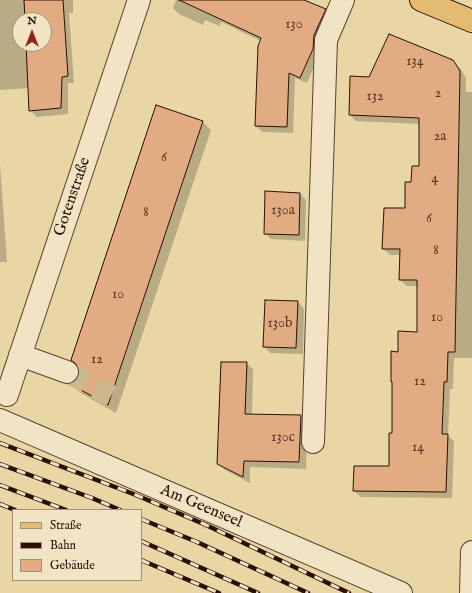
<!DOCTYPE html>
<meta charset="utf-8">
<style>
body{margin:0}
#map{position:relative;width:472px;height:593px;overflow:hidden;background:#e8d6a5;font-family:"IM FELL English",serif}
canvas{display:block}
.legend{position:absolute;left:12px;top:509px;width:130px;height:72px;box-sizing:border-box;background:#f0e4c4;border:1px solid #a28f78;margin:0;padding:5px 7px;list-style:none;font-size:12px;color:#2c0f06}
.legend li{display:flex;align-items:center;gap:8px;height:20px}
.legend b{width:20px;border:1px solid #a28f78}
.north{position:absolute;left:12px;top:12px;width:40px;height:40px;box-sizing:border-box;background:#f0e4c4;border:1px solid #a28f78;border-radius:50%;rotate:0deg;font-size:11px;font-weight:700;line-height:16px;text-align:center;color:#2c0f06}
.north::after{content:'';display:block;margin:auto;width:14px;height:18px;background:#8f2418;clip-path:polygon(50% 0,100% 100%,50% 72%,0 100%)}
</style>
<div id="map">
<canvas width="472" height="593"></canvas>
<ul class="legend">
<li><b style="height:5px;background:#e4bb72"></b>Straße</li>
<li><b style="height:5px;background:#2c0f06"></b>Bahn</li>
<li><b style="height:11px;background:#e1ac81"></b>Gebäude</li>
</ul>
<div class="north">N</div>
</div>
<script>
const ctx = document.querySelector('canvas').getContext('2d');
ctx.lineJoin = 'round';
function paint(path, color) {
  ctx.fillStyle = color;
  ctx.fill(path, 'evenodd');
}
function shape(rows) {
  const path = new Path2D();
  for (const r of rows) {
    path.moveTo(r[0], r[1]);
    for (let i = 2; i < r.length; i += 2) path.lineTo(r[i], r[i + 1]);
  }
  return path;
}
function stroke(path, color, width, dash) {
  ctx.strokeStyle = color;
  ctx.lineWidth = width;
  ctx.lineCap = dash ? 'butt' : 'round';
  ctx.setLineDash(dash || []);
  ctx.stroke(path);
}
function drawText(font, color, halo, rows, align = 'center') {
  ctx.font = font + ' "IM FELL English",serif';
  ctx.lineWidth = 3;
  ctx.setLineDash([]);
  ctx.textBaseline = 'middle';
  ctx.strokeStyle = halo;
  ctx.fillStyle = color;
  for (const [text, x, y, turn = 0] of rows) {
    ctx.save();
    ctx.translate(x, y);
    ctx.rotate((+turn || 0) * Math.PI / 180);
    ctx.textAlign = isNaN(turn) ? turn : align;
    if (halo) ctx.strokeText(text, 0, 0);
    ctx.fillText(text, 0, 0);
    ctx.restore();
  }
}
paint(shape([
 [0,0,73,0,73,13,69,13,74,83,68,83,68,114,37,117,30,110,29,88,0,90],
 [20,20,44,20,44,44,20,44],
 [176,0,302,0,325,10,331,16,319,55,307,83,295,78,293,133,262,132,256,126,261,41,221,22,220,26,205,20,203,25,179,14,173,8],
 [453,61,460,68,466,78,466,92,472,92,472,358,454,358,453,389,450,389,448,436,454,441,452,498,361,497,354,491,390,468,399,353,418,333,418,286,407,286,400,280,401,255,390,255,383,248,406,209,412,183,420,167,420,124,356,121,350,115,370,78],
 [203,122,211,130,116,413,79,392,72,384,80,377],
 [0,164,7,262,0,262],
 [266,192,300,194,306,200,305,241,271,239,265,233],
 [298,302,304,309,303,354,270,353,264,346],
 [246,363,253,369,252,415,301,416,307,423,306,469,250,467,250,483,225,470,218,463]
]), '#0003');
const building = shape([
 [24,0,63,0,68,76,62,77,61,108,29,111,26,44,44,44,44,20,25,20,24,0],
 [179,0,304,0,326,9,314,35,313,49,300,78,289,73,287,127,255,126,258,46,261,38,179,0],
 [389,34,453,60,460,71,455,352,448,352,447,382,444,382,442,434,448,434,446,492,353,491,354,466,389,466,389,433,392,433,392,382,391,382,391,351,398,352,398,331,417,332,417,280,399,280,400,249,382,249,384,208,405,208,405,182,411,182,412,166,419,166,419,118,349,115,350,76,369,77,389,34],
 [156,105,203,121,108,405,70,384,75,381,79,377,79,370,76,364,71,360,156,105],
 [265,191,300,193,299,235,264,234,265,191],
 [265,300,298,301,296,348,263,347,265,300],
 [221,362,247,362,245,414,301,415,299,462,244,461,243,477,217,464,221,362]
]);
paint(building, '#e1ac81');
stroke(building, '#2c0f06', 1);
stroke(shape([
 [67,372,111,396]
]), '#ccb88d', 22, [22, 11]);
const minor = shape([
 [20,355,67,372],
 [7,395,139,0],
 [0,420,401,593],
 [313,442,326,40,343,0],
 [471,593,472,552]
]);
const major = shape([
 [421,0,472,21]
]);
stroke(minor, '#5b412e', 24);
stroke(major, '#2c0f06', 24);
stroke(minor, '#f0e4c4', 22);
stroke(major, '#e4bb72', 22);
const rail = shape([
 [0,443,136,495,206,525,349,593],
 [0,464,92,498,120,510],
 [0,485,66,510],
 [0,504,15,510],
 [141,519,197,542,308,593],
 [141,541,258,593],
 [141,560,219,593]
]);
stroke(rail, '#2c0f06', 4.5);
stroke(rail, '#f0e4c4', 3, [9]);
drawText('14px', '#593625', null, [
 ["130",294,25],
 ["134",415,62],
 ["2",438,94],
 ["132",375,97],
 ["2a",440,137],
 ["6",164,158],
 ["4",435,179],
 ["130a",283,211],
 ["8",146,213],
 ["6",429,219],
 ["8",436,251],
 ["10",118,295],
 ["10",437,318],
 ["130b",280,324],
 ["12",97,360],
 ["12",420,382],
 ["130c",283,438],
 ["14",418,448]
]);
drawText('16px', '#2c0f06', '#f0e4c4', [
 ["Gotenstraße",73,197,-71],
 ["Am Geenseel",201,507,23]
]);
</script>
